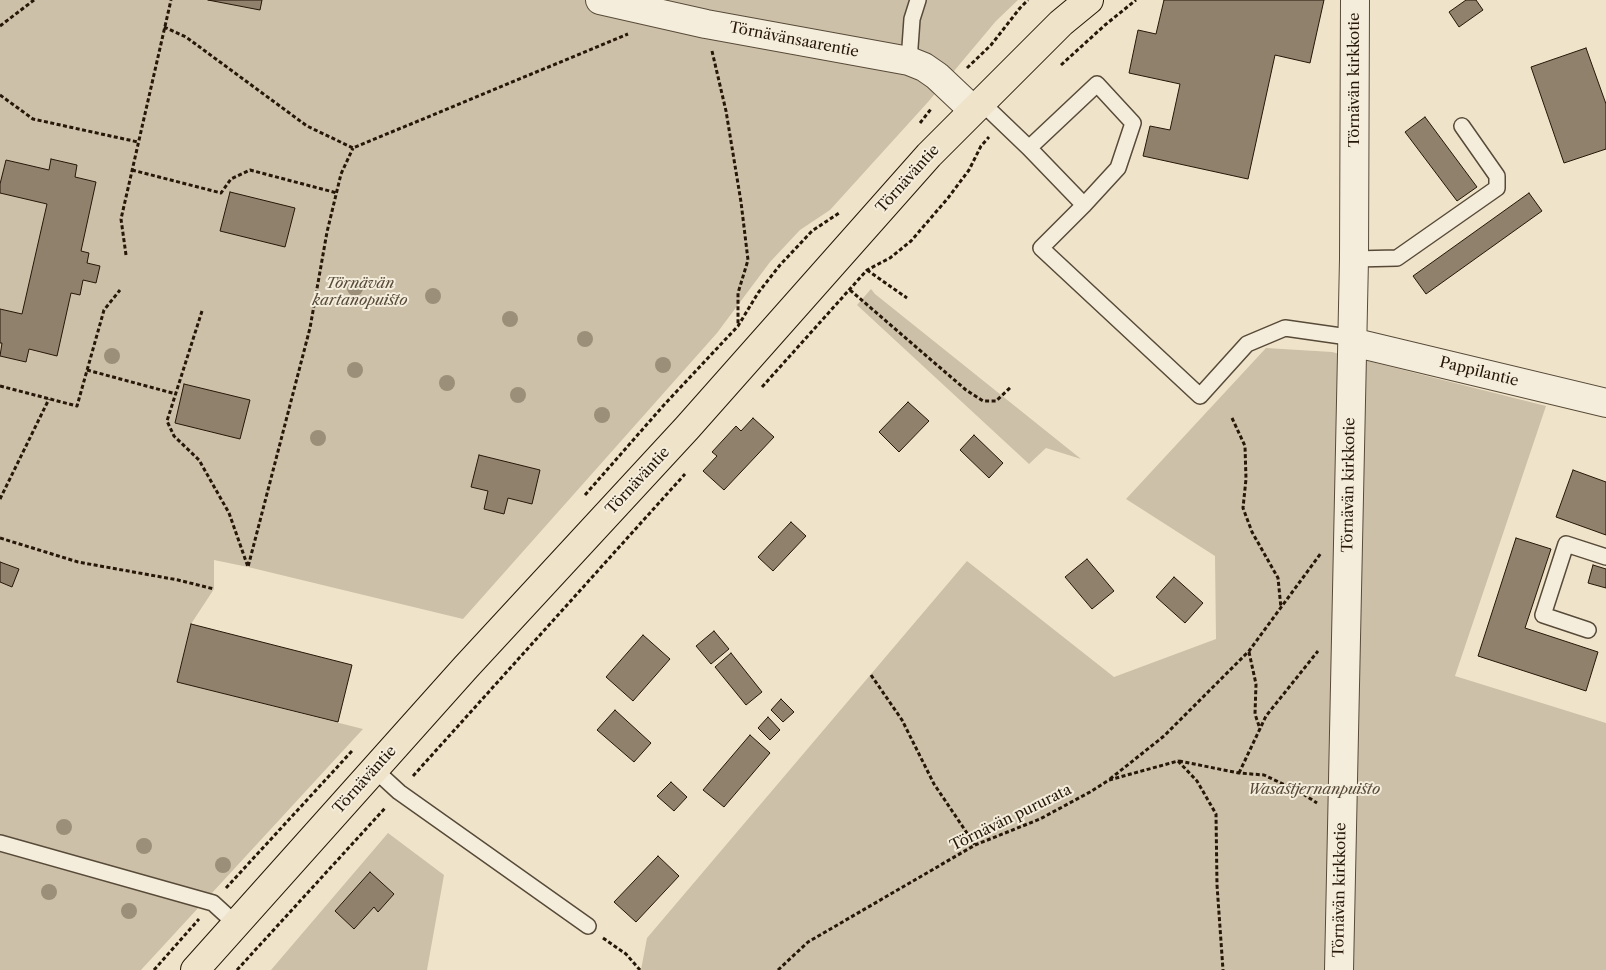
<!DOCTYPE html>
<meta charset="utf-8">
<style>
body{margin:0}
canvas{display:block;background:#efe3c9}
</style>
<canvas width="1606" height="970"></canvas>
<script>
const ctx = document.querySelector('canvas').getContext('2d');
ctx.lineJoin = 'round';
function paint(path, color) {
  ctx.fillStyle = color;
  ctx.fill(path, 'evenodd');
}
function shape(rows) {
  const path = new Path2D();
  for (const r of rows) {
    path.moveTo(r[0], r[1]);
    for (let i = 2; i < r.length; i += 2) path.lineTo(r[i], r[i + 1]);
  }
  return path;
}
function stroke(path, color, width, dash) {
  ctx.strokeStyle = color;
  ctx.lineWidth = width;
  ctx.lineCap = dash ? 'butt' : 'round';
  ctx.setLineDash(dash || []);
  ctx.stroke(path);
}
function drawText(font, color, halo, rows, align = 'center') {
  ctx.font = font + ' "Libre Caslon Text",serif';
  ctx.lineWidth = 4;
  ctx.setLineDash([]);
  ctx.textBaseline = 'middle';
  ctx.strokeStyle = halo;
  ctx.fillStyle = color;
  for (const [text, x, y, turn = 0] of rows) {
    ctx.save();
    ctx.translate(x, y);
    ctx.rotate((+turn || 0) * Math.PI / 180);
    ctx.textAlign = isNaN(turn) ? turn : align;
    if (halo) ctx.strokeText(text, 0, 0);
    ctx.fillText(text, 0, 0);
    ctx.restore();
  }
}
paint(shape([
 [0,0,1018,0,996,21,928,102,830,210,800,230,770,262,717,333,463,619,248,567,214,560,214,589,191,624,177,682,363,729,141,970,0,970],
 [871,289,875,294,1081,459,1046,448,1029,464,857,305],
 [1266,348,1332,352,1546,406,1455,676,1606,723,1606,970,641,970,647,938,967,561,1114,677,1216,639,1215,556,1126,499],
 [388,833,444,875,427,970,271,970]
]), '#cdc0a8');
const building = shape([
 [208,0,262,0,260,10,208,0],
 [1164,0,1324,0,1310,63,1275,55,1248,179,1143,156,1150,126,1170,130,1180,84,1129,73,1138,30,1156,34,1164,0],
 [1466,0,1476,0,1483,10,1459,27,1449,12,1466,0],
 [1586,48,1606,104,1606,149,1564,163,1531,67,1586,48],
 [1425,117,1477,187,1457,201,1405,132,1425,117],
 [51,159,77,165,75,177,96,182,81,251,89,253,87,263,100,266,96,283,83,280,80,295,71,293,57,356,29,349,26,362,0,356,2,343,0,343,0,309,22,314,47,204,0,193,0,184,6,160,49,170,51,159],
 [230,192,295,208,285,247,220,231,230,192],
 [1529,193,1542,211,1426,294,1413,276,1529,193],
 [184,384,250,400,240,439,175,423,184,384],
 [908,402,929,421,899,452,879,432,908,402],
 [753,418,774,437,724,490,703,471,717,456,712,452,736,426,741,431,753,418],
 [974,435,1003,463,989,478,960,450,974,435],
 [479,455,540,470,532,504,508,498,504,514,484,509,488,491,471,487,479,455],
 [1573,470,1606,482,1606,535,1556,517,1573,470],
 [791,522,806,536,773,571,758,557,791,522],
 [1516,538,1551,549,1525,628,1598,652,1586,691,1478,656,1516,538],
 [1087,559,1114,591,1092,609,1065,577,1087,559],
 [0,562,19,569,12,587,0,582,0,562],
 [1593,565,1606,569,1606,588,1588,583,1593,565],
 [1174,577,1203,603,1185,623,1156,597,1174,577],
 [191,624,352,665,338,722,177,682,191,624],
 [714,631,729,649,711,664,696,646,714,631],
 [643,635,670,659,633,701,606,677,643,635],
 [731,653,762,692,746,705,715,667,731,653],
 [781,699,794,712,783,722,771,710,781,699],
 [615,710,651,743,634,762,597,730,615,710],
 [768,717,780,730,770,740,758,728,768,717],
 [750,735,770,753,724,807,703,790,750,735],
 [671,782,687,797,674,811,657,796,671,782],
 [658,856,679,876,636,922,614,902,658,856],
 [370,872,394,894,378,912,374,907,354,929,335,911,370,872]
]);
paint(building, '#8f816c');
stroke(building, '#261708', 1);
const service = shape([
 [909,61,912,19,918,0],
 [981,102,1029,148,1084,205,1118,168,1133,123,1097,84,1029,148],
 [1084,205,1041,248,1200,396,1247,344,1285,328,1341,336,1352,342],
 [1354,259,1397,258,1497,188,1497,176,1462,126],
 [1588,630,1543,615,1566,544,1606,557],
 [375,770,399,792,588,926],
 [0,843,213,903,236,924]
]);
const minor = shape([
 [600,0,706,24,909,61,924,67,937,76,973,110],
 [1352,342,1606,403],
 [1339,970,1354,259,1355,0]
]);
const primary = shape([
 [195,970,466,667,687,428,929,155,1061,23,1089,0]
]);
stroke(service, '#584a38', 18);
stroke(minor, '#584a38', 30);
stroke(primary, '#261708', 30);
stroke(shape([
 [0,26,34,0],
 [164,27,186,37,307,126,353,148,628,34],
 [712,51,726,111,741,202,748,260,738,293,738,325],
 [1061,65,1105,25,1136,0],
 [967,68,991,45,1020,8,1028,0],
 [0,95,33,119,138,142],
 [920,123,931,109],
 [132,170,221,193,231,179,250,170,337,193],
 [126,255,121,219,171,0],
 [867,270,907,298],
 [850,290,966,390,983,401,996,401,1011,387],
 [202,311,167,421,174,436,199,460,229,513,248,567,310,328,327,232,341,174,353,148],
 [87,370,176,394],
 [0,386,77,406,104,310,120,290],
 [762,387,867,270,890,258,911,241,948,198,969,170,981,146,989,137],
 [1232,418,1245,446,1246,479,1243,508,1252,532,1278,578,1281,608],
 [585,495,663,406,738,326,758,293,780,265,812,231,839,213],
 [0,499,49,399],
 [0,538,78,562,178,580,214,589],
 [1249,652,1256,684,1255,714,1260,729],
 [871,675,902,720,934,784,975,845],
 [1179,761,1239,773,1264,775,1300,792,1317,803],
 [1239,773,1266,716,1318,651],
 [413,776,685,474],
 [1110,779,1164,736,1249,651,1321,553],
 [226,888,352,751],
 [603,938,626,954,640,970],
 [154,970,199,919],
 [237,970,386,807],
 [778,970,808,942,975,845,1040,819,1090,792,1109,780,1178,761,1197,781,1216,814,1217,885,1223,970]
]), '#261708', 3, [4, 2.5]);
stroke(service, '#f5eddc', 15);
stroke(minor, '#f5eddc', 28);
stroke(primary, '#efe3c9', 28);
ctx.fillStyle = '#9c8f79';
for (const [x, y] of [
 [355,288],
 [433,296],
 [510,319],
 [585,339],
 [112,356],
 [663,365],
 [355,370],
 [447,383],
 [518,395],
 [602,415],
 [318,438],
 [64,827],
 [144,846],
 [223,865],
 [49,892],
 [129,911]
]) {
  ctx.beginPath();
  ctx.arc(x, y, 8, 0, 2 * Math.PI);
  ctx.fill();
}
drawText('15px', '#261708', '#f5eddc', [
 ["Törnävänsaarentie",794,40,11],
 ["Törnävän kirkkotie",1355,80,-90],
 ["Törnäväntie",908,179,-48],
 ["Pappilantie",1479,372,14],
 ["Törnäväntie",638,481,-47],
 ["Törnävän kirkkotie",1349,485,-89],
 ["Törnäväntie",365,780,-48],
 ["Törnävän pururata",1011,818,-26],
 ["Törnävän kirkkotie",1340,890,-89]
]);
drawText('italic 15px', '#584a38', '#f5eddc', [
 ["Törnävän",360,284],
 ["kartanopuisto",360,301],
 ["Wasastjernanpuisto",1314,790]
]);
</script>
